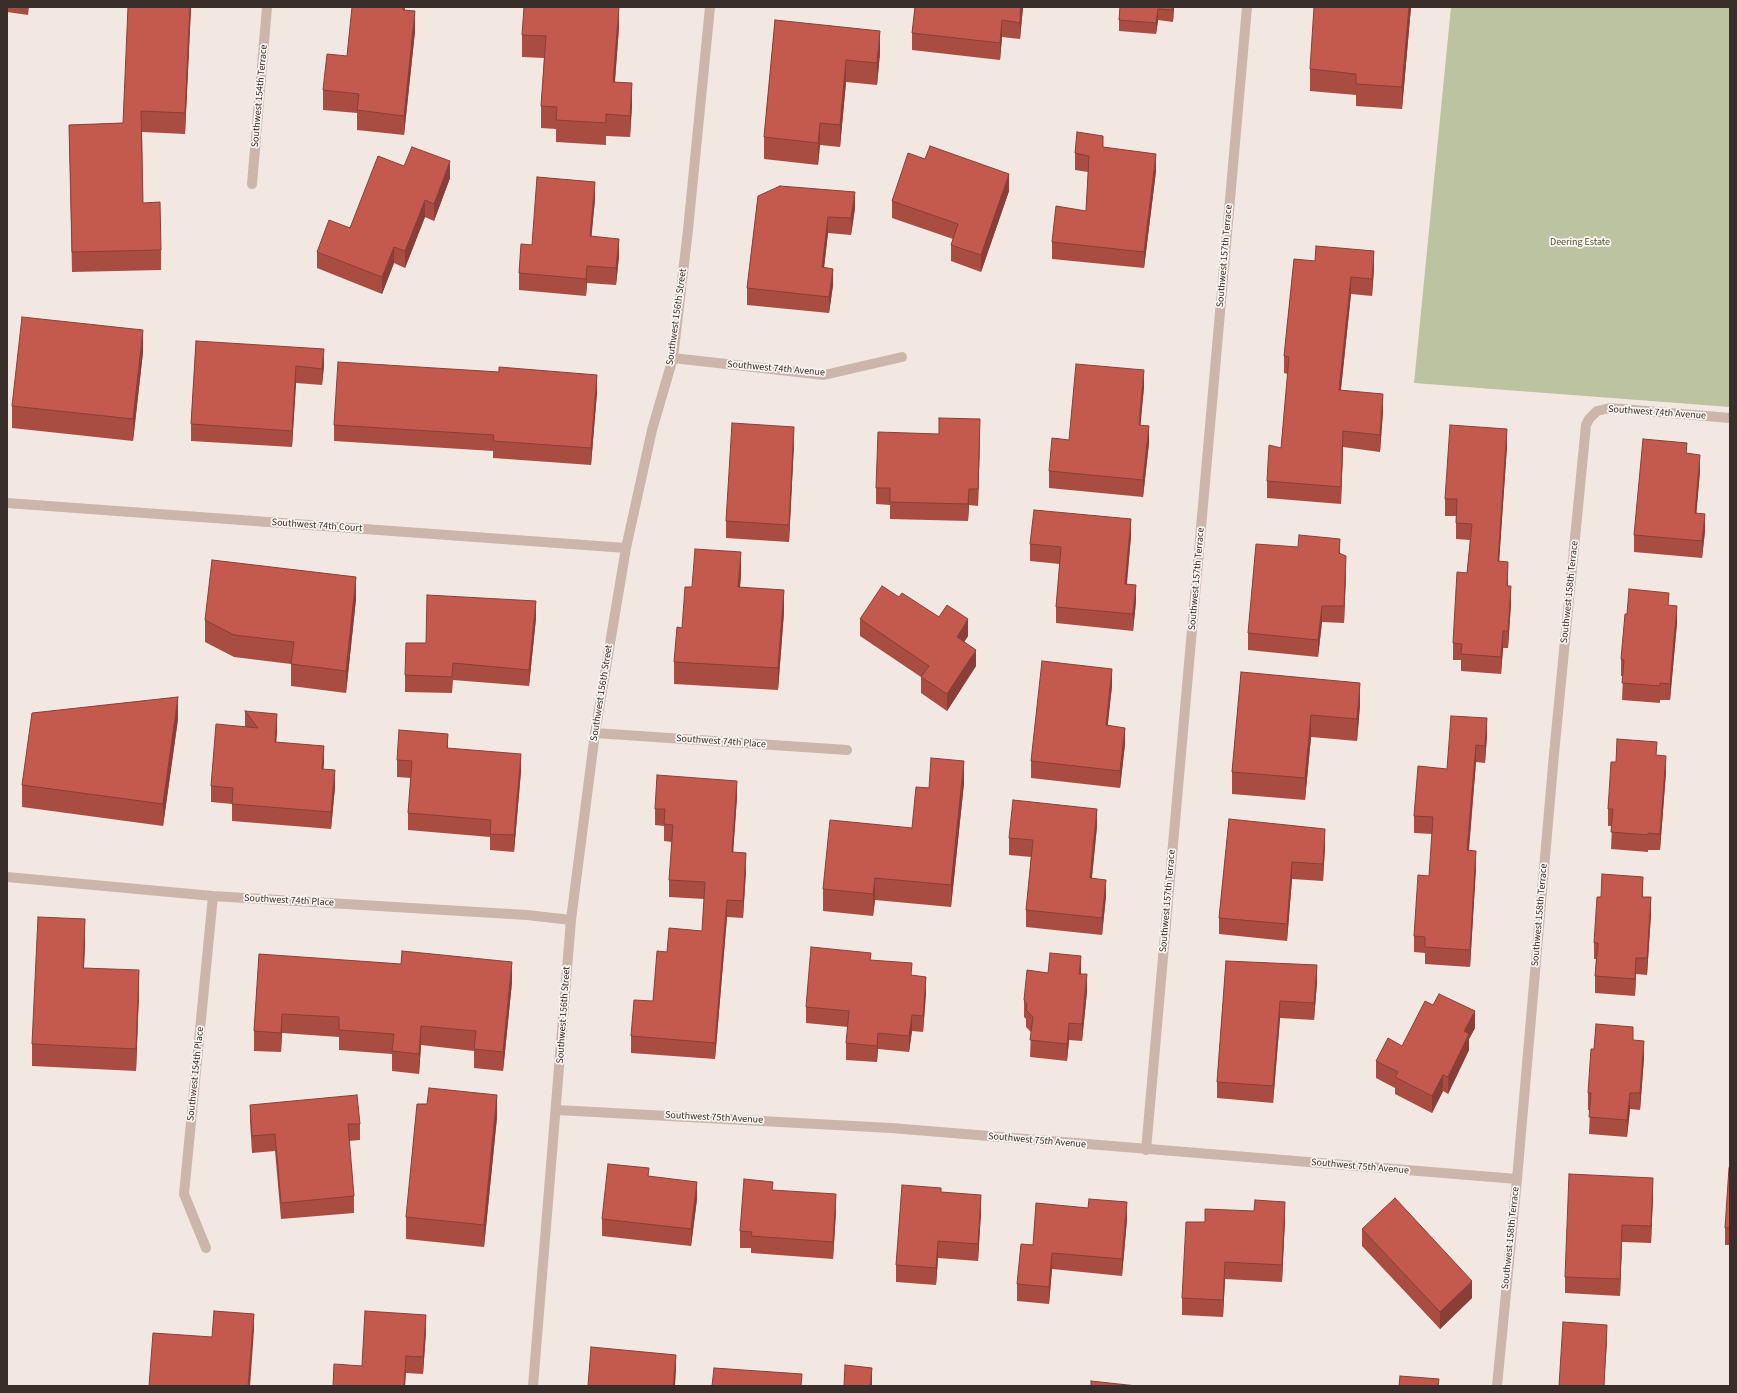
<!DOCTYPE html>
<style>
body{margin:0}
#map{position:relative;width:1737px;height:1393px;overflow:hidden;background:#f3e8e1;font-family:"Source Sans 3",sans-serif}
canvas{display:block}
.frame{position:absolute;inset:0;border:8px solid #3a2e2b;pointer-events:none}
</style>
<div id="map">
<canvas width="1737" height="1393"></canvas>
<div class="frame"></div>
</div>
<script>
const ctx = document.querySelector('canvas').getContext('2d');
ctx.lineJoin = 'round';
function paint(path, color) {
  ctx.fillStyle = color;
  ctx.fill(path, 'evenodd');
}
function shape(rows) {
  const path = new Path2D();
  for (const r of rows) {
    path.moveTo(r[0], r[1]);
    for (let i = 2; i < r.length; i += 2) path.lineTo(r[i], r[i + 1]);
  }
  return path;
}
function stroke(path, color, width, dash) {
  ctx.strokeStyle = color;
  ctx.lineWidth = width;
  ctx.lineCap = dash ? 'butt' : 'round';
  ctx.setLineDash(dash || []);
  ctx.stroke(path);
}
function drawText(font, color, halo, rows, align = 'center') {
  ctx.font = font + ' "Source Sans 3",sans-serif';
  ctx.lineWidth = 3.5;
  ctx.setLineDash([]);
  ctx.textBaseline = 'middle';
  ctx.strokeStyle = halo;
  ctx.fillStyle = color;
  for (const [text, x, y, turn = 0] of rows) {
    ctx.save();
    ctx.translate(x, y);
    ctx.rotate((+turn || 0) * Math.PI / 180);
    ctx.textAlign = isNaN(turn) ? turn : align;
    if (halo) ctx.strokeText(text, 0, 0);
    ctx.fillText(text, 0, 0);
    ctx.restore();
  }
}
paint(shape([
 [1451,7,1730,7,1730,407,1414,383]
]), '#bcc3a0');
stroke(shape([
 [252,184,267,7],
 [673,358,824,375,902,357],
 [7,503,626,548],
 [595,733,847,750],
 [7,877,213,896,527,915,571,920],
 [557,1110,891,1128,1517,1179],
 [1146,1150,1247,7],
 [206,1248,184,1194,213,896],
 [533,1386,571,920,595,733,626,548,652,430,673,358,688,230,710,7],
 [1497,1386,1517,1179,1554,754,1586,425,1589,419,1597,411,1610,408,1730,418]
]), '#ccb6ac', 10);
paint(shape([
 [7,7,29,7,28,15,7,12],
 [191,7,185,134,142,132,143,203,161,250,161,270,72,272,69,125,123,123],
 [405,7,405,10,415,31,404,135,357,130,357,113,323,110,323,90,347,56],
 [915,7,1023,7,1020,39,1002,37,1000,60,912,50,912,33],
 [1120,7,1174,7,1173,22,1158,20,1156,34,1119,31,1119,20],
 [1411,7,1402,109,1356,106,1356,95,1310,91,1310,69],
 [775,20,880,53,877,85,846,82,840,147,820,145,818,165,764,159,764,137],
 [619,27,615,82,632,105,630,137,606,136,606,145,556,142,556,129,541,128,541,106,544,58,522,57,522,35],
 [1103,147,1156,171,1144,268,1052,259,1052,242,1086,211,1088,172,1075,170,1075,153],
 [404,166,450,178,434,221,425,217,405,268,394,263,382,294,317,268,317,252,350,228],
 [1009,191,981,272,951,261,951,245,953,239,892,218,892,201],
 [758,196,855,208,851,235,828,233,824,268,833,285,829,313,747,305,747,288],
 [595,199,591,237,619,256,616,285,587,283,586,296,519,290,519,273,532,245],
 [1294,259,1374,268,1372,296,1351,294,1341,390,1383,411,1380,452,1343,447,1341,504,1267,498,1267,481,1281,448,1288,374,1284,373,1284,356],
 [196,341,324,365,322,385,296,383,292,447,191,441,191,424],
 [143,352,133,441,12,428,12,406],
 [1144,387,1140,425,1149,443,1143,497,1049,488,1049,471,1069,440],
 [597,392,591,465,493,458,493,451,334,441,334,425],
 [939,434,980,436,978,506,969,505,968,521,890,519,890,505,876,504,876,488],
 [794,443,789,542,726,538,726,521],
 [1507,446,1499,561,1508,579,1508,586,1511,603,1508,648,1503,648,1501,674,1461,671,1461,660,1453,660,1453,643,1467,573,1470,540,1456,539,1456,516,1445,516,1445,499],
 [1687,453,1700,471,1696,514,1705,531,1702,558,1634,552,1634,535],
 [1131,536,1127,584,1136,601,1133,631,1056,623,1056,607,1060,564,1030,561,1030,544],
 [1298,547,1340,553,1346,573,1344,623,1322,622,1318,657,1248,650,1248,633],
 [741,574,740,588,784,612,778,690,674,684,674,662,682,628,692,587],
 [899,597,968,636,964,642,976,666,947,711,921,693,921,677,860,636,860,619],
 [356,599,346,693,291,686,291,664,234,657,205,642,205,620],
 [1669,605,1677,623,1670,700,1660,700,1660,703,1622,700,1623,676,1621,676,1621,659],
 [536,618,529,686,453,680,452,693,405,692,405,675,426,643],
 [1241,672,1360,705,1357,741,1311,737,1305,800,1232,794,1232,772],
 [1112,686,1107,726,1125,744,1120,788,1031,778,1031,761],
 [245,711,277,731,276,742,324,763,323,769,335,787,331,829,232,821,232,804,211,802,211,786,245,727],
 [178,719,163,826,22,807,22,785],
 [1487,735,1485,763,1476,762,1469,851,1476,868,1470,967,1425,964,1425,953,1414,952,1414,936,1429,876,1432,834,1414,833,1414,816,1447,769],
 [448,748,521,771,514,852,490,850,490,837,408,830,408,813,411,778,397,777,397,760],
 [1657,755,1666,772,1660,850,1648,850,1648,852,1611,849,1612,826,1608,826,1608,809,1616,762],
 [964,783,951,907,875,900,873,916,823,911,823,889,912,828,929,788],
 [737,797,733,852,746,870,743,918,727,917,715,1059,631,1053,631,1036,653,1001,667,952,702,931,704,899,669,897,669,880,672,842,664,841,664,826,655,825,655,809],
 [1229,819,1325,846,1323,881,1292,879,1287,941,1219,934,1219,918],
 [1097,826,1092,878,1106,896,1102,935,1026,927,1026,910,1031,857,1009,855,1009,838],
 [1643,897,1651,914,1647,975,1636,974,1635,996,1595,993,1595,976,1596,959,1594,959,1594,943],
 [85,941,84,968,139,992,136,1071,32,1066,32,1044],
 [259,954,512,982,503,1071,474,1068,474,1051,421,1045,419,1074,392,1071,392,1054,339,1050,339,1037,282,1033,281,1052,254,1051,254,1031],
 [871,960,912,975,926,993,923,1032,912,1031,909,1052,878,1049,877,1062,846,1060,846,1043,848,1027,806,1023,806,1007],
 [1226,961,1317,982,1314,1020,1280,1018,1273,1103,1217,1098,1217,1082],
 [1048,973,1081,974,1087,991,1082,1041,1069,1040,1067,1061,1030,1057,1031,1032,1026,1027,1026,1019,1024,1017,1024,1000],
 [1475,1028,1469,1039,1469,1050,1448,1094,1443,1091,1432,1113,1395,1094,1395,1088,1376,1078,1376,1061,1402,1046],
 [1633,1040,1644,1058,1640,1110,1630,1109,1627,1137,1589,1134,1590,1110,1588,1110,1588,1093,1594,1049],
 [250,1105,360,1124,360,1140,349,1141,354,1196,354,1213,281,1219,275,1151,252,1153,250,1121],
 [497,1117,484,1247,406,1239,406,1217],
 [1730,1168,1730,1245,1725,1245,1725,1228],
 [649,1177,697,1199,691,1246,602,1236,602,1219],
 [773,1190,836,1211,833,1259,751,1253,751,1248,740,1248,740,1231],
 [941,1192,981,1212,978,1261,938,1258,936,1285,896,1282,896,1265],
 [1653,1195,1651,1243,1622,1242,1620,1296,1565,1293,1565,1277],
 [1285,1218,1282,1282,1225,1279,1223,1317,1182,1315,1182,1298,1205,1222],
 [1127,1219,1122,1276,1052,1269,1049,1304,1017,1301,1017,1284,1033,1245],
 [1362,1229,1472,1298,1440,1329,1362,1246],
 [426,1331,423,1374,406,1373,405,1386,333,1386,362,1366]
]), '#a94d43');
paint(shape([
 [190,7,191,7,185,134,185,113],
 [619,7,619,27,613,104,613,82],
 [1021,7,1023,7,1020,39,1020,23],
 [1173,7,1174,7,1173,22],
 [1409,7,1411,7,1402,109,1402,87],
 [1158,9,1158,20,1156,34,1156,23],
 [415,11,415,31,404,135,404,116],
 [1002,20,1002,37,1000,60,1000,43],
 [880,31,880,53,877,85,877,63],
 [846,60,846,82,840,147,840,125],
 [632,83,632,105,630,137,630,116],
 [820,123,820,145,818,165,818,143],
 [1156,154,1156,171,1144,268,1144,252],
 [450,161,450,178,434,221,434,204],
 [1009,174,1009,191,981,272,981,255],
 [595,182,595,199,590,253,590,236],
 [855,192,855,208,851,235,851,218],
 [425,200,425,217,405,268,405,251],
 [828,217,828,233,822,284,822,267],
 [619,239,619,256,616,285,616,268],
 [394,247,394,263,382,294,382,277],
 [1374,251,1374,268,1372,296,1372,279],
 [587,266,587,283,586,296,586,279],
 [833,269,833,285,829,313,829,297],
 [1351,277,1351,294,1339,406,1339,390],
 [143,330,143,352,133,441,133,419],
 [324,349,324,365,322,385,322,369],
 [296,366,296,383,292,447,292,431],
 [1144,370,1144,387,1139,442,1139,425],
 [597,375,597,392,591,465,591,448],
 [1383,394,1383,411,1380,452,1380,435],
 [980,419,980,436,978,506,978,489],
 [1149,426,1149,443,1143,497,1143,480],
 [794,427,794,443,789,542,789,525],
 [1507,429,1507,446,1498,578,1498,561],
 [1343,431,1343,447,1341,504,1341,487],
 [1700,455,1700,471,1695,530,1695,513],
 [969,489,969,505,968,521,968,504],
 [1705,514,1705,531,1702,558,1702,541],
 [1131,519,1131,536,1125,600,1125,584],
 [1340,539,1340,556,1339,553],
 [741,552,741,574,738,609,738,587],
 [1346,556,1346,573,1344,623,1344,606],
 [1508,562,1508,579,1507,603,1507,586],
 [356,577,356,599,346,693,346,671],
 [1136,585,1136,601,1133,631,1133,614],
 [1511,586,1511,603,1508,648,1508,631],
 [784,590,784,612,778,690,778,668],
 [536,601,536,618,529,686,529,670],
 [1322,606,1322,622,1318,657,1318,640],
 [1677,606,1677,623,1670,700,1670,684],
 [968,619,968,636,957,653,957,637],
 [1503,631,1503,648,1501,674,1501,657],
 [976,650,976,666,947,711,947,694],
 [1112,669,1112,686,1106,742,1106,725],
 [1360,683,1360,705,1357,741,1357,719],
 [178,697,178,719,163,826,163,804],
 [277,714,277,731,275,759,275,742],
 [1311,715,1311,737,1305,800,1305,778],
 [1487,718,1487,735,1485,763,1485,746],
 [1125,728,1125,744,1120,788,1120,771],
 [448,734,448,751,447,748],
 [1476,745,1476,762,1467,867,1467,850],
 [324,746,324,763,322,786,322,769],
 [521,754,521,771,514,852,514,835],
 [1666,756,1666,772,1660,850,1660,834],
 [964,761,964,783,951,907,951,885],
 [335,770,335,787,331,829,331,812],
 [737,781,737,797,732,869,732,852],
 [1097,809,1097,826,1090,895,1090,878],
 [1325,829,1325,846,1323,881,1323,864],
 [1476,851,1476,868,1470,967,1470,950],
 [746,853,746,870,743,918,743,901],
 [1292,862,1292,879,1287,941,1287,924],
 [1643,877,1643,893,1642,913,1642,897],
 [875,878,875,900,873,916,873,894],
 [1106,880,1106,896,1102,935,1102,918],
 [1651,897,1651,914,1647,975,1647,958],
 [727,900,727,917,715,1059,715,1043],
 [85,919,85,941,83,990,83,968],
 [1081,956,1081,973,1079,990,1079,974],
 [1636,958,1636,974,1635,996,1635,979],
 [512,962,512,982,503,1071,503,1052],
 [1317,965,1317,982,1314,1020,1314,1003],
 [139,970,139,992,136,1071,136,1049],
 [1087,974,1087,991,1082,1041,1082,1024],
 [926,977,926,993,923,1032,923,1016],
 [1280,1001,1280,1018,1273,1103,1273,1086],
 [1475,1011,1475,1028,1469,1039,1469,1050,1448,1094,1448,1077,1464,1031],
 [282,1014,282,1033,281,1052,281,1033],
 [912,1015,912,1031,909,1052,909,1036],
 [1069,1023,1069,1040,1067,1061,1067,1044],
 [421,1026,421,1045,419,1074,419,1054],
 [878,1033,878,1049,877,1062,877,1046],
 [1644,1041,1644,1058,1640,1110,1640,1093],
 [1443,1075,1443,1091,1432,1113,1432,1096],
 [1630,1093,1630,1109,1627,1137,1627,1120],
 [497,1095,497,1117,484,1247,484,1225],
 [1653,1178,1653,1195,1651,1243,1651,1226],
 [697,1182,697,1199,691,1246,691,1229],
 [836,1194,836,1211,833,1259,833,1242],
 [981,1195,981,1212,978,1261,978,1244],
 [1127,1202,1127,1219,1122,1276,1122,1259],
 [1285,1202,1285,1218,1282,1282,1282,1265],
 [1622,1225,1622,1242,1620,1296,1620,1279],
 [938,1241,938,1258,936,1285,936,1268],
 [1052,1253,1052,1269,1049,1304,1049,1287],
 [1225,1262,1225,1279,1223,1317,1223,1300],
 [1472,1281,1472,1298,1440,1329,1440,1312],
 [254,1314,254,1330,250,1386,248,1386],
 [426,1315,426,1331,423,1374,423,1357],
 [1607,1325,1607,1342,1604,1386],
 [676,1355,676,1371,675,1386,673,1386],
 [406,1356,405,1386,404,1386],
 [872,1368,872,1386,870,1386]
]), '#893e37');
const building = shape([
 [128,7,190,7,185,113,141,111,143,203,160,202,161,250,72,252,69,125,123,123,128,7],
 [352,7,403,7,403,10,415,11,404,116,357,110,359,94,323,90,327,54,347,56,352,7],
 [524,7,619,7,613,82,632,83,630,116,606,114,606,123,556,120,557,107,541,106,546,36,522,35,524,7],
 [915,7,1021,7,1020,23,1002,20,1000,43,912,33,915,7],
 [1120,7,1173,7,1173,10,1158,9,1156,23,1119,20,1120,7],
 [1314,7,1409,7,1402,87,1356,84,1356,74,1310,69,1314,7],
 [775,20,880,31,877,63,846,60,840,125,820,123,818,143,764,137,775,20],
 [1077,132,1103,136,1103,147,1156,154,1144,252,1052,242,1056,206,1086,211,1089,156,1075,153,1077,132],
 [930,146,1009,174,981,255,951,245,958,224,892,201,908,153,925,159,930,146],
 [412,147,450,161,434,204,425,200,405,251,394,247,382,277,317,252,329,220,350,228,378,156,404,166,412,147],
 [537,177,595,182,590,236,619,239,616,268,587,266,586,279,519,273,521,244,532,245,537,177],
 [780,186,855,192,851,218,828,217,822,267,833,269,829,297,747,288,758,196,780,186],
 [1316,246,1374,251,1372,279,1351,277,1339,390,1383,394,1380,435,1343,431,1341,487,1267,481,1269,445,1281,448,1289,357,1284,356,1294,259,1315,261,1316,246],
 [22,317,143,330,133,419,12,406,22,317],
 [196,341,324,349,322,369,296,366,292,431,191,424,196,341],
 [338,362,499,372,499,367,597,375,591,448,493,441,494,435,334,425,338,362],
 [1076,364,1144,370,1139,425,1149,426,1143,480,1049,471,1052,438,1069,440,1076,364],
 [939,418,980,419,978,489,969,489,968,504,890,502,890,488,876,488,878,432,939,434,939,418],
 [732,423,794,427,789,525,726,521,732,423],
 [1450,425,1507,429,1498,561,1508,562,1507,586,1511,586,1508,631,1503,631,1501,657,1461,654,1462,644,1453,643,1457,572,1467,573,1472,524,1456,523,1457,499,1445,499,1450,425],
 [1643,439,1687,443,1686,453,1700,455,1695,513,1705,514,1702,541,1634,535,1643,439],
 [1034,510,1131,519,1125,584,1136,585,1133,614,1056,607,1061,547,1030,544,1034,510],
 [1299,535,1340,539,1339,553,1346,556,1344,606,1322,606,1318,640,1248,633,1256,544,1298,547,1299,535],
 [695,549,741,552,738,587,784,590,778,668,674,662,677,627,682,628,685,587,692,587,695,549],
 [212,560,356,577,346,671,291,664,294,642,234,635,205,620,212,560],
 [882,586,899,597,902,593,939,617,947,605,968,619,957,637,976,650,947,694,921,677,929,666,860,619,882,586],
 [1629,589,1669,593,1668,605,1677,606,1670,684,1660,683,1660,686,1622,683,1624,660,1621,659,1625,614,1627,614,1629,589],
 [427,595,536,601,529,670,453,663,452,677,405,675,406,643,426,643,427,595],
 [1042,661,1112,669,1106,725,1125,728,1120,771,1031,761,1042,661],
 [1241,672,1360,683,1357,719,1311,715,1305,778,1232,772,1241,672],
 [178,697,163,804,22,785,32,713,178,697],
 [245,711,277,714,275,742,324,746,322,769,335,770,331,812,232,804,233,788,211,786,216,724,258,728,245,711],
 [1451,716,1487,718,1485,746,1476,745,1467,850,1476,851,1470,950,1425,947,1425,937,1414,936,1418,875,1429,876,1433,817,1414,816,1418,766,1447,769,1451,716],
 [399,730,448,734,447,748,521,754,514,835,490,834,491,820,408,813,412,761,397,760,399,730],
 [1617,739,1657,742,1656,755,1666,756,1660,834,1648,833,1648,835,1611,832,1613,809,1608,809,1611,762,1616,762,1617,739],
 [931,758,964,761,951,885,875,878,873,894,823,889,830,820,912,828,916,787,929,788,931,758],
 [657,775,737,781,732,852,746,853,743,901,727,900,715,1043,631,1036,634,1000,653,1001,657,951,667,952,669,928,702,931,705,882,669,880,673,825,664,824,665,809,655,809,657,775],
 [1013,800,1097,809,1090,878,1106,880,1102,918,1026,910,1033,840,1009,838,1013,800],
 [1229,819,1325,829,1323,864,1292,862,1287,924,1219,918,1229,819],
 [1602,874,1643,877,1642,897,1651,897,1647,958,1636,958,1635,979,1595,976,1598,943,1594,943,1597,897,1601,897,1602,874],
 [38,917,85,919,83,968,139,970,136,1049,32,1044,38,917],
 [811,947,871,953,870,960,912,963,911,975,926,977,923,1016,912,1015,909,1036,878,1033,877,1046,846,1043,849,1011,806,1007,811,947],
 [402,951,512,962,503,1052,474,1049,476,1031,421,1026,419,1054,392,1051,394,1034,339,1030,339,1017,282,1014,281,1033,254,1031,259,954,401,964,402,951],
 [1050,953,1081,956,1079,974,1087,974,1082,1024,1069,1023,1067,1044,1030,1040,1033,1017,1026,1010,1027,1004,1024,1000,1027,970,1048,973,1050,953],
 [1226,961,1317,965,1314,1003,1280,1001,1273,1086,1217,1082,1226,961],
 [1439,994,1475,1011,1464,1031,1469,1034,1448,1077,1443,1075,1432,1096,1395,1077,1398,1072,1376,1061,1388,1038,1402,1046,1425,1001,1433,1005,1439,994],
 [1596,1024,1633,1027,1633,1040,1644,1041,1640,1093,1630,1093,1627,1120,1589,1117,1591,1093,1588,1093,1591,1049,1594,1049,1596,1024],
 [429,1088,497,1095,484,1225,406,1217,417,1104,427,1104,429,1088],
 [357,1095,360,1124,348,1124,354,1196,281,1203,275,1134,252,1136,250,1105,357,1095],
 [608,1164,649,1168,648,1176,697,1182,691,1229,602,1219,608,1164],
 [1729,1168,1730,1168,1730,1228,1725,1228,1729,1168],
 [1569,1174,1653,1178,1651,1226,1622,1225,1620,1279,1565,1277,1569,1174],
 [744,1179,773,1182,772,1190,836,1194,833,1242,751,1236,752,1232,740,1231,744,1179],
 [902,1185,941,1188,941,1192,981,1195,978,1244,938,1241,936,1268,896,1265,902,1185],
 [1395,1198,1472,1281,1440,1312,1362,1229,1395,1198],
 [1089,1199,1127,1202,1122,1259,1052,1253,1049,1287,1017,1284,1021,1244,1033,1245,1036,1203,1088,1208,1089,1199],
 [1255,1200,1285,1202,1282,1265,1225,1262,1223,1300,1182,1298,1186,1222,1205,1222,1205,1209,1254,1211,1255,1200],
 [214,1311,254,1314,248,1386,149,1386,153,1333,212,1337,214,1311],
 [365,1311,426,1315,423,1357,406,1356,404,1386,333,1386,334,1364,362,1366,365,1311],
 [1563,1322,1607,1325,1604,1386,1559,1386,1563,1322],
 [591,1347,676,1355,673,1386,588,1386,591,1347],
 [845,1365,872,1368,870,1386,844,1386,845,1365],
 [714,1368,802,1374,801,1386,802,1386,712,1386,714,1368],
 [1400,1376,1439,1379,1438,1386,1399,1386,1400,1376],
 [1091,1381,1137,1386,1091,1386,1091,1381]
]);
paint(building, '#c4594e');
stroke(building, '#893e37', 1);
drawText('10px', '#3a2e2b', '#faf3ee', [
 ["Southwest 154th Terrace",260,96,-85],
 ["Southwest 157th Terrace",1225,256,-85],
 ["Southwest 156th Street",677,317,-82],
 ["Southwest 74th Avenue",776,369,5],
 ["Southwest 74th Avenue",1657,413,4],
 ["Southwest 74th Court",317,526,4],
 ["Southwest 157th Terrace",1197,579,-85],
 ["Southwest 158th Terrace",1570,592,-84],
 ["Southwest 156th Street",602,693,-81],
 ["Southwest 74th Place",721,742,4],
 ["Southwest 74th Place",289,901,3],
 ["Southwest 157th Terrace",1168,901,-85],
 ["Southwest 158th Terrace",1540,915,-85],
 ["Southwest 156th Street",564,1015,-86],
 ["Southwest 154th Place",196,1074,-84],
 ["Southwest 75th Avenue",714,1118,3],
 ["Southwest 75th Avenue",1037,1141,5],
 ["Southwest 75th Avenue",1360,1167,5],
 ["Southwest 158th Terrace",1511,1238,-84]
]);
drawText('10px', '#4f582f', '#faf3ee', [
 ["Deering Estate",1580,243]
]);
</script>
